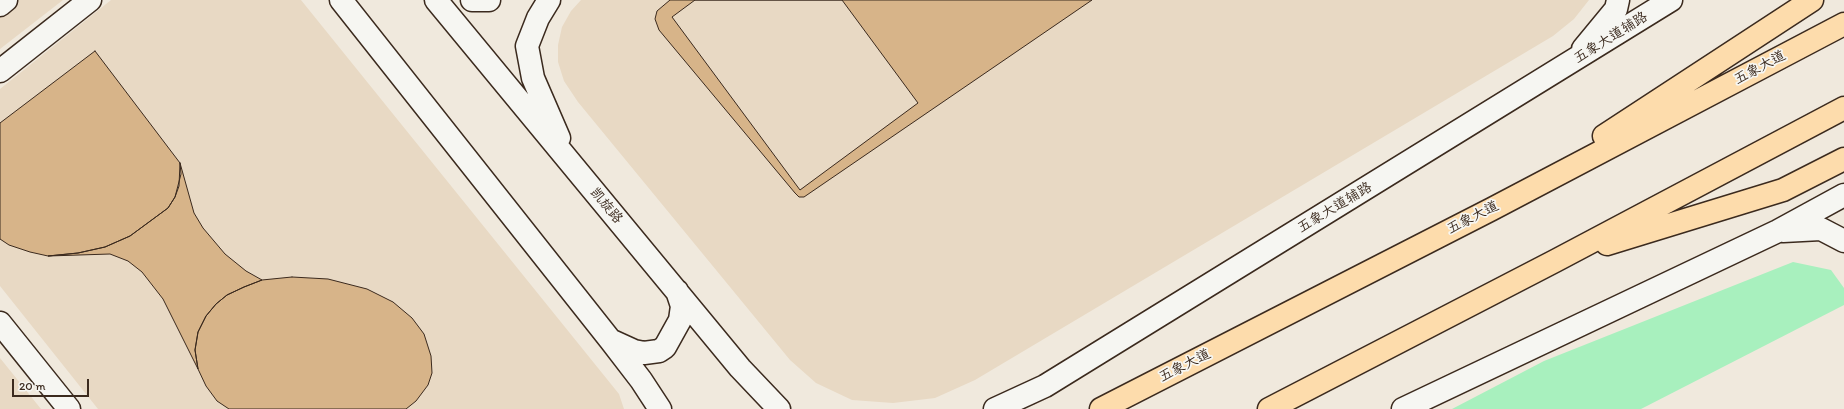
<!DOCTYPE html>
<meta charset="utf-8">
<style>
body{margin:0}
#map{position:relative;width:1844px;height:409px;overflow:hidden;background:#f0e9dd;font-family:Itim,sans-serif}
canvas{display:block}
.scale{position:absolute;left:12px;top:379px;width:77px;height:18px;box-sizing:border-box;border:2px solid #3b2a1e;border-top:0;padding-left:5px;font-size:12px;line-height:14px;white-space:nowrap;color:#3b2a1e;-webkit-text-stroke:3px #f6f6f2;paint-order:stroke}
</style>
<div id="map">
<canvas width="1844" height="409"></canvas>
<div class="scale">20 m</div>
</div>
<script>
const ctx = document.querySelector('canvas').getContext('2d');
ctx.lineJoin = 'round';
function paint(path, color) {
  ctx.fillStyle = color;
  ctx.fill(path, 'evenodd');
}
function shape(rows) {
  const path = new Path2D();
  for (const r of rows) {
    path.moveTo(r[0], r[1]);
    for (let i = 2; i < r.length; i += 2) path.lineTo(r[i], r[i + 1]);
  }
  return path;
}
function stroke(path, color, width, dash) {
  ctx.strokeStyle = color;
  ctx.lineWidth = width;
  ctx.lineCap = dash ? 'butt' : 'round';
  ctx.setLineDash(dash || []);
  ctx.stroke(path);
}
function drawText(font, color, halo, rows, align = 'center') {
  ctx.font = font + ' Itim,"LXGW WenKai TC",sans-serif';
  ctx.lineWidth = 3.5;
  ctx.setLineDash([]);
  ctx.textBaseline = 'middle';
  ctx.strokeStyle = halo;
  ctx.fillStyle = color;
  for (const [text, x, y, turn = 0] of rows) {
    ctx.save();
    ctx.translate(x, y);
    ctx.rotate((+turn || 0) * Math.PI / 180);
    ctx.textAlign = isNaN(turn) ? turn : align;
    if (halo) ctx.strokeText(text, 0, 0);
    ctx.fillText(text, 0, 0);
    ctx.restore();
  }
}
paint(shape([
 [0,0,63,0,0,49],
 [111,0,301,0,619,394,624,409,98,409,0,286,0,89],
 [581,0,1589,0,1574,19,1553,36,975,380,935,398,893,403,852,400,816,383,790,360,578,102,564,81,558,62,558,45,562,27,571,11],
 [0,358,41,409,0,409]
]), '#e8d9c4');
paint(shape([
 [1793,262,1831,270,1844,288,1844,305,1641,409,1452,409,1544,361]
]), '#a8f0be');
const building = shape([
 [670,0,1092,0,804,197,799,197,795,193,659,30,655,19,657,11,670,0],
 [695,0,842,0,918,103,800,190,672,17,695,0],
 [95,51,180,163,181,174,175,197,168,208,130,236,105,247,78,253,48,256,30,252,9,245,0,239,0,123,95,51],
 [180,163,194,213,203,228,225,254,246,271,262,280,244,287,227,295,216,304,206,316,198,332,195,350,198,369,163,299,142,272,128,261,110,254,48,256,78,253,105,247,130,236,168,208,175,197,179,186,180,163],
 [292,277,328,279,367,289,393,302,412,318,424,334,431,356,432,373,428,385,416,401,406,409,229,409,217,401,206,386,198,369,195,350,198,332,206,316,216,304,227,295,244,287,262,280,292,277]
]);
paint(building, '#d7b489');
stroke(building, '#3b2a1e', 1);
const minor = shape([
 [341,0,611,341,641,380,660,409],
 [436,0,740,368,779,409],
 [472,0,489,0],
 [549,0,538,18,527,46,533,78,559,138],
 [0,5,6,0],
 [1583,49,1616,9,1618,0],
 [0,71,90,0],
 [1783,231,1821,229,1844,241],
 [0,323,69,409],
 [612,341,634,351,644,353,659,351,665,347,680,320,682,306,677,291],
 [995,409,1045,386,1671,0],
 [1403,409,1778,231,1844,195]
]);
const major = shape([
 [1604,136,1812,0],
 [1607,244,1783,190,1844,159],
 [1101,409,1492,209,1844,24],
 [1269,409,1555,261,1844,108]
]);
stroke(minor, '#3b2a1e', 25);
stroke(major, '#3b2a1e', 25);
stroke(minor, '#f6f6f2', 22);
stroke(major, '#fddcac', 22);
drawText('14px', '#3b2a1e', '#f6f6f2', [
 ["五象大道辅路",1611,38,-32],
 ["五象大道",1760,68,-28],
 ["凯旋路",606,206,50],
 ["五象大道辅路",1335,208,-31],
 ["五象大道",1473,218,-27],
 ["五象大道",1185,366,-27]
]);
</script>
